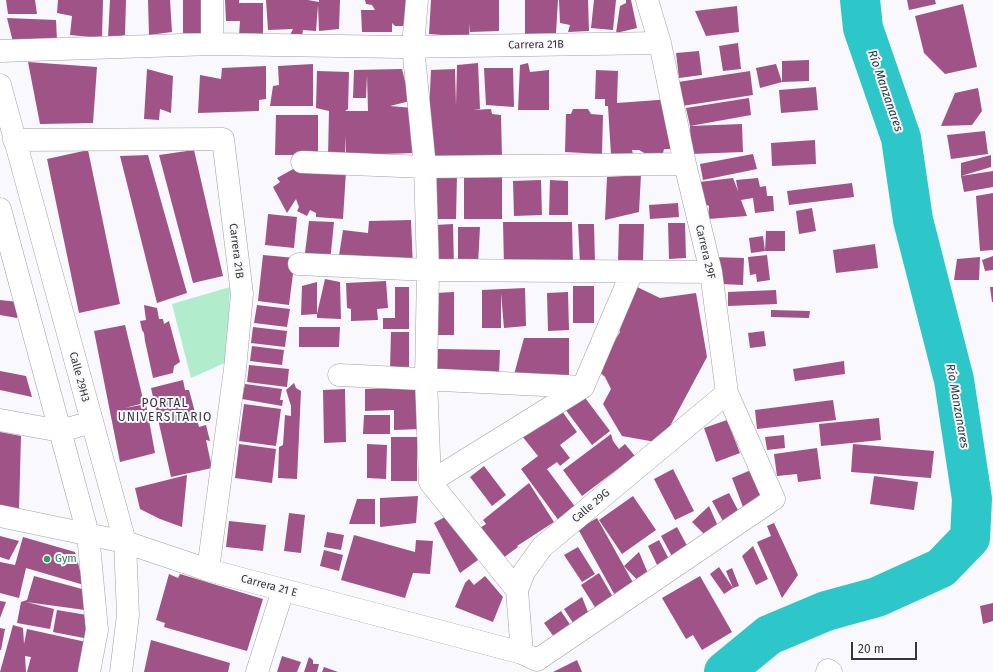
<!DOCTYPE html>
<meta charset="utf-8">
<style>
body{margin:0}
#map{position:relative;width:993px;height:672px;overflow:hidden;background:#f9f8fd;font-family:"Fira Sans",sans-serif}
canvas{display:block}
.scale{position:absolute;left:851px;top:642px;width:66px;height:18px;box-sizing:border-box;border:2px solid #363638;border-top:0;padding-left:5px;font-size:12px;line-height:14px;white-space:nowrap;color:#363638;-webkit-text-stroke:3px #f9f8fd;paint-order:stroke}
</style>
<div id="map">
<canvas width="993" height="672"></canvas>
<div class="scale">20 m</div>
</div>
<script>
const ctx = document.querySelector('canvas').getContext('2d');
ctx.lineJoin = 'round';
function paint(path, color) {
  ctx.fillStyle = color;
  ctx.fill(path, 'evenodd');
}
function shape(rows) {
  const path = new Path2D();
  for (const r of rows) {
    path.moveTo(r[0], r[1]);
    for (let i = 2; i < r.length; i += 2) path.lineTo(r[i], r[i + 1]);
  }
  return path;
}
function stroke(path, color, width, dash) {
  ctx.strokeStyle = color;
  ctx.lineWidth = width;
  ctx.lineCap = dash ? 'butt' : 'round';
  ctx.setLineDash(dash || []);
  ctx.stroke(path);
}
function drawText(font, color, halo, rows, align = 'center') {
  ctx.font = font + ' "Fira Sans",sans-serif';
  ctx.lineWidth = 4;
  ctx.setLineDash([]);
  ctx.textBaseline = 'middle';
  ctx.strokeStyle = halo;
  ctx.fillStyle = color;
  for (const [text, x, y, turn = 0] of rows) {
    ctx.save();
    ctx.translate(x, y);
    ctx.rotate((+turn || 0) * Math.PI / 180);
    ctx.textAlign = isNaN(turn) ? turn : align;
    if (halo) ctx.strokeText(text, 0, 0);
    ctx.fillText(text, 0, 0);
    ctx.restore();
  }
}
paint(shape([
 [230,287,227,362,191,378,172,304]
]), '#b1edcd');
stroke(shape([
 [724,672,769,635,826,611,877,597,941,568,970,538,972,499,954,380,913,220,901,138,863,28,860,0]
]), '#2dc7ca', 40);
paint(shape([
 [6,0,35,0,37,14,8,14],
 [58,0,103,0,102,38,70,35,72,16,57,13],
 [110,0,126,0,125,35,108,38],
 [148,0,170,0,172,32,149,35],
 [183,0,202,0,202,33,183,33],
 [225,0,239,0,239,3,263,3,263,36,239,36,240,21,226,21],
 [266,0,308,0,319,2,319,0,340,0,339,29,319,31,318,5,316,31,303,30,302,36,290,35,293,29,268,30],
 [365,0,409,0,409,26,395,26,392,23,392,32,362,32,361,10,375,10,372,5,366,4],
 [431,0,499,0,499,31,470,32,470,23,469,37,429,34],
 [525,0,558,0,556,33,525,34],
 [559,0,588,0,589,31,568,32,570,25,560,23],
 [594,0,616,0,613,30,591,28],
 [626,0,631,0,637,28,616,33,620,6,626,3],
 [907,0,935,0,936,4,909,10],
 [963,4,977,67,945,74,924,53,915,16],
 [737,6,739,32,706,36,695,11],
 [7,18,56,20,57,40,13,42],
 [738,43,741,69,723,71,719,46],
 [699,51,702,75,679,78,676,53],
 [809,60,809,81,782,82,782,61],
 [28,62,97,67,93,123,40,124],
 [478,63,480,109,473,110,491,109,492,114,501,115,502,158,430,160,429,111,431,70,455,69,456,106,457,65],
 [528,63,530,72,549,70,549,110,518,110,520,65],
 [313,64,313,106,270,106,273,86,279,85,278,66],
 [776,64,782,82,760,88,756,68],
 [266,66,266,99,259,100,259,111,198,113,200,75,221,79,222,68],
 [484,68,513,68,514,107,486,105],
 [147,69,173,76,171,113,160,109,159,120,144,119],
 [402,69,410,101,390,106,413,108,415,153,346,155,345,136,345,156,328,156,329,111,316,108,317,71,349,72,348,109,345,111,368,111,367,75,366,98,353,98,354,70],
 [596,70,618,71,617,103,672,99,675,149,664,149,663,153,646,154,639,150,632,150,633,154,611,155,608,106,605,106,605,99,595,99],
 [750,71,753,95,682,106,678,82],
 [816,87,818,110,781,113,779,90],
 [978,88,982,111,972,125,941,126,955,93],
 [749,98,751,115,690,126,686,108],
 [573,109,588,109,591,114,603,115,602,154,565,152,566,114,571,114],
 [276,115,318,115,318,155,275,155],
 [742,124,743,152,691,154,690,126],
 [985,131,988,154,951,159,947,135],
 [815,140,816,164,772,166,771,143],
 [88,150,120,304,79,313,47,159],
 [194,150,223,276,193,283,159,155],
 [753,154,757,169,703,180,700,164],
 [148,155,187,293,157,303,120,156],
 [991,155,991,167,961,176,993,171,993,187,964,192,961,176,961,163],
 [295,168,346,171,343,219,316,217,316,213,310,210,307,216,297,211,299,207,296,199,287,213,273,187,280,182,277,178],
 [433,174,457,174,456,219,432,219],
 [464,175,502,175,502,219,464,219],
 [641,175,639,212,605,220,607,177],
 [733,178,738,191,736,180,758,178,760,187,766,186,767,196,773,196,774,211,755,213,753,198,741,200,747,216,708,219,709,206,702,203,699,182],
 [541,180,542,215,514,216,513,181],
 [550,180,568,181,568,215,549,215],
 [852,183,854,197,789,205,787,191],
 [993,193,993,250,980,251,976,196],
 [678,203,679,217,650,219,649,205],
 [812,208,816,231,799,234,796,211],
 [268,214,297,217,294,248,265,245],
 [411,220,413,269,338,262,343,230,368,233,369,221],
 [309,221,334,222,330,262,304,261],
 [503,222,572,222,573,265,504,267],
 [668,223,685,223,686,258,669,259],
 [453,224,454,267,436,268,435,225],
 [578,224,594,224,595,263,580,264],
 [619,224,644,224,643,262,618,261],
 [458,227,480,227,478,264,458,265],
 [766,231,785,231,785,251,765,251],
 [763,236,765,251,751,253,749,238],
 [875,244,878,268,836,273,833,250],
 [263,255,295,258,289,305,258,301],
 [767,255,770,280,757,282,756,274,750,275,748,257],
 [993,256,993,270,985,271,982,260],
 [713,257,744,258,743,285,721,284],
 [980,257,979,280,954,280,957,259],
 [325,279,340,282,341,319,317,318,317,314,301,315,302,286,317,282,317,314],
 [386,281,388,308,377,309,378,320,351,321,351,309,347,308,346,283],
 [633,285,660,298,696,293,707,357,661,443,622,436,603,404,611,389,605,377,596,369,602,362,620,332,616,321],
 [573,286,594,286,594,323,573,323],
 [395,287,409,287,409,329,383,329,383,318,395,318],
 [990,287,993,287,993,302,992,302],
 [525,288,526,326,504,328,501,293,501,328,482,328,482,290],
 [776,290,777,304,728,306,728,292],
 [454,292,454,335,435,335,435,293],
 [568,292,569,330,548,331,547,293],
 [0,300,18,302,17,318,0,315],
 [144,305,157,308,159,319,163,319,164,324,169,321,180,362,174,366,173,373,153,378,145,341,144,333,142,330,140,321,146,320],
 [257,305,290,309,287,327,254,323],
 [771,310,810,311,809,318,771,317],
 [125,325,144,403,125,408,146,404,155,453,120,462,94,331],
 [253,327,287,331,285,347,251,343],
 [299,327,340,327,339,347,299,347],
 [764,331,766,346,750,348,748,333],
 [391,332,409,332,409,370,390,369],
 [524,338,569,338,569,378,513,378],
 [252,346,284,350,282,365,250,361],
 [437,349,500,350,499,374,437,374],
 [844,361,845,374,795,381,793,369],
 [249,365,289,369,287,387,247,382],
 [0,371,26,376,32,397,0,390],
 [183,380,185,390,189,390,199,427,206,425,210,441,206,440,212,468,171,477,151,388],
 [294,383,296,388,301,391,297,479,278,478,279,447,283,445,285,415,291,416,291,406,286,390],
 [245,384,282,389,280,400,283,400,282,406,242,399],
 [420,387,421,429,394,430,394,410,365,411,365,389],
 [345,389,346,442,324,443,323,390],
 [583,395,610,431,592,445,565,409],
 [833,400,836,420,757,429,755,410],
 [244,404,281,409,276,446,239,441],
 [559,407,577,432,560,445,570,458,560,466,557,462,547,469,576,508,559,521,521,469,538,456,522,436],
 [364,415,390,415,390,434,363,434],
 [879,418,881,440,821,446,819,424],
 [727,420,740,453,716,462,704,428],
 [0,432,21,436,19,510,0,506],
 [611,434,613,441,619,449,625,444,635,456,582,496,563,470],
 [784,435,785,448,767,450,765,437],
 [391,437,417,437,417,481,391,481],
 [239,444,276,449,272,483,235,478],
 [367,444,387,445,386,479,367,478],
 [853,444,934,451,931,478,851,472],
 [817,448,821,479,798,482,797,474,777,476,774,454],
 [484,466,506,495,492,506,470,477],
 [673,469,694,511,675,520,654,479],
 [751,470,762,499,743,507,732,478],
 [187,475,182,527,160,519,140,509,135,488],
 [874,476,918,482,914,510,870,504],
 [529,483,554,522,517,546,518,547,499,561,477,530,486,524,483,520],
 [729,493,740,514,724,523,712,501],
 [418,496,416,523,380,527,380,498],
 [633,496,656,530,622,554,599,520],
 [357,499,375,499,375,524,349,524],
 [709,506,717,524,705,535,692,522],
 [289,513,305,515,301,553,284,551],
 [452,513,478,560,460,573,434,523],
 [597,518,636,588,617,599,578,529],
 [229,521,266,525,263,551,226,547],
 [774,523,798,575,782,598,757,542,771,536,767,526],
 [677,527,691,553,675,562,661,536],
 [327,532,344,535,341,550,324,547],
 [354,535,415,552,416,540,433,541,430,574,413,573,405,598,341,580],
 [0,536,19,541,9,560,0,557],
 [23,537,75,552,84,585,26,568,19,598,0,593,0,562,15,565],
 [659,540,671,563,659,569,648,546],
 [753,546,768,579,756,585,742,556],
 [578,547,595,574,582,582,564,555],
 [324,550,343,555,339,571,320,566],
 [639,552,649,576,641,584,624,566],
 [719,567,733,588,724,594,710,574],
 [732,568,739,586,733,588,726,571],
 [599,573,617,604,600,615,581,585],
 [169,574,178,578,180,574,263,599,247,651,164,627,165,623,156,620],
 [34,576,82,589,85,610,26,602,54,609,50,629,17,623,21,602,27,600],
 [485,576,503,597,493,622,455,607,465,583,469,579,474,585],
 [700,576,732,632,702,650,693,635,686,639,662,598],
 [582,597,590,617,575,626,564,609],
 [0,601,6,602,0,618],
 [993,603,993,621,983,624,980,606],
 [57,610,87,615,89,639,53,632],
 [561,611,573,629,557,641,544,623],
 [13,625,23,628,24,644,27,629,86,642,83,672,27,672,31,657,25,656,26,672,0,672],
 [0,628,5,629,1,650,0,650],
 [151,640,230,663,228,672,144,672],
 [282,656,301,662,297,672,277,672],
 [309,657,313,660,313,664,319,664,317,672,304,672],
 [577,660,582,672,553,672],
 [324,667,338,672,322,672]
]), '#a05386');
const street = shape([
 [417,0,413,46,425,167,428,270,426,379,430,482,517,590],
 [212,44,212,0],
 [0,51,212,44,400,47,660,43],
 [0,85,125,542,128,615,121,672],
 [14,140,223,139,242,294,235,369,208,570],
 [302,162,425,167,685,164],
 [0,209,88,534,97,630,89,672],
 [299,264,428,270,711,272],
 [339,375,583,387],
 [0,420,61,431,91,422],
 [430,482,583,387,632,272],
 [0,516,125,542,208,570,522,653,537,660],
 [522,653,517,590,524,572,542,547,727,393],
 [537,660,774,499,727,393,711,272,685,164,660,43,647,0],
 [257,672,283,590],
 [827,672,828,670,831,672]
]);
stroke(street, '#a09fa4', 23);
stroke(street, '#fff', 22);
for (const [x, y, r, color] of [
 [47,559,4,"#2e9e5b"]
]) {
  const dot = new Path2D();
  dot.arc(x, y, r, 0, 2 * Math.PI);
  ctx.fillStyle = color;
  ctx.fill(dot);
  stroke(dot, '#f9f8fd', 1.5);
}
drawText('11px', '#363638', '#f9f8fd', [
 ["Carrera 21B",536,45,-1],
 ["Carrera 21B",236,251,83],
 ["Carrera 29F",705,252,77],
 ["Calle 29H3",79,377,75],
 ["Calle 29G",591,506,-40],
 ["Carrera 21 E",269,586,15]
]);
drawText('11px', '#27864d', '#f9f8fd', [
 ["Gym",55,559]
], 'left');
drawText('italic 12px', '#21393a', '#f9f8fd', [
 ["Río Manzanares",885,91,71],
 ["Río Manzanares",957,406,80]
]);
ctx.letterSpacing = '1px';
drawText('12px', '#363638', '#f9f8fd', [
 ["PORTAL",165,404],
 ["UNIVERSITARIO",165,418]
]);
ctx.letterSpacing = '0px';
</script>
